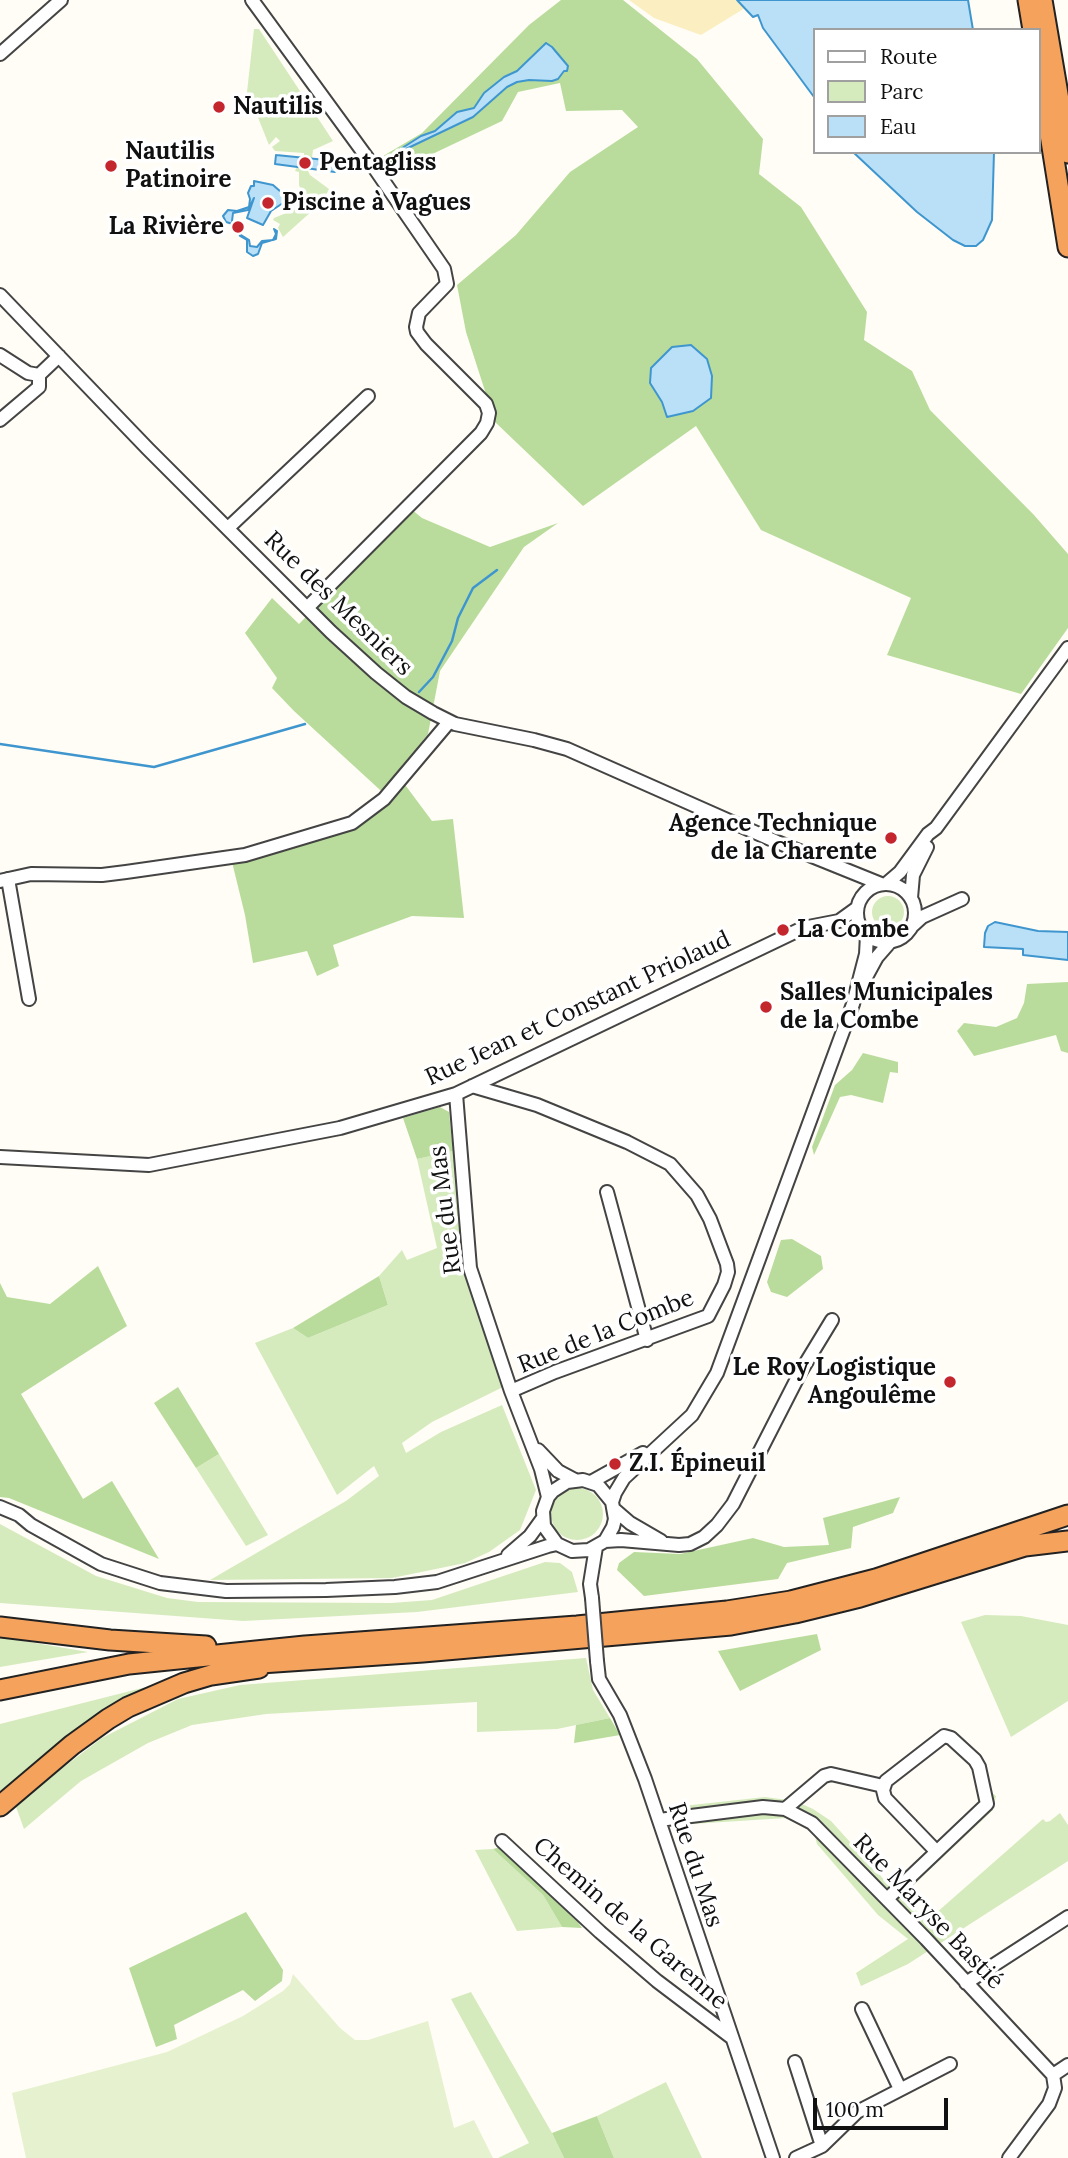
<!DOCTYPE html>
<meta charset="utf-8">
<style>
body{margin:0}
#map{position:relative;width:1068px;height:2158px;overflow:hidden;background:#fffdf5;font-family:Lora,serif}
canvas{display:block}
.legend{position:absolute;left:813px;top:28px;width:228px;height:126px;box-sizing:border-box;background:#fff;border:2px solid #a0a0a0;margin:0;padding:9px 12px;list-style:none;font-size:21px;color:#111}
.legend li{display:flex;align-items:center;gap:14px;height:35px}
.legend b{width:35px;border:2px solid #a0a0a0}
.scale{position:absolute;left:813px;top:2098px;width:135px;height:32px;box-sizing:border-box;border:4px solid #111;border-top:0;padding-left:9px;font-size:21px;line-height:24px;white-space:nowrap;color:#111;-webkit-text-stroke:5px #fff;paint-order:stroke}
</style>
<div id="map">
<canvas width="1068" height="2158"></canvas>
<ul class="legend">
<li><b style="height:9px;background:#fff"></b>Route</li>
<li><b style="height:19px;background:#d5ebbd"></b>Parc</li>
<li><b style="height:19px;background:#b9e0f7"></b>Eau</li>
</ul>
<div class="scale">100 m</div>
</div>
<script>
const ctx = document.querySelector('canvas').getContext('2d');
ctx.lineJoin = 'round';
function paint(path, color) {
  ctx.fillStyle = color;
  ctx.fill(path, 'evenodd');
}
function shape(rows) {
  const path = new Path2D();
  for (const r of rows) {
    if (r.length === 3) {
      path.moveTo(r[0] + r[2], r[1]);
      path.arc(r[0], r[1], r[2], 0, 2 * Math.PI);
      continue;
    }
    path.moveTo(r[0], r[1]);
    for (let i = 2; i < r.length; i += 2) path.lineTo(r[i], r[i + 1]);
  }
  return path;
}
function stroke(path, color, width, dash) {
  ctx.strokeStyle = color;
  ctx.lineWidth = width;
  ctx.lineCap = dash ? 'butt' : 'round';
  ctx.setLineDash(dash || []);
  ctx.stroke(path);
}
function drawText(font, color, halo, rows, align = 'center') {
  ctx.font = font + ' Lora,serif';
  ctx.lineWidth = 7;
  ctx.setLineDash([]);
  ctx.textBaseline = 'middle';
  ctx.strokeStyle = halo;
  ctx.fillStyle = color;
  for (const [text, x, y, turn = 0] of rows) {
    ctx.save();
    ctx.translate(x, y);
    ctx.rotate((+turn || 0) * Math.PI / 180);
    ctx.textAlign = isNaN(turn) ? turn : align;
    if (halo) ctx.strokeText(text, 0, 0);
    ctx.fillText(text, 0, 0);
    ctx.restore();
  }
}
paint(shape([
 [254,29,259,29,333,141,313,150,312,158,304,157,304,153,275,151,272,147,280,141,276,137,269,145,255,110,250,103,246,101],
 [297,167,307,169,310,175,329,189,323,201,283,237,278,228,280,224,273,220,274,218,301,207,305,199,299,185,299,172,295,171],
 [888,912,16],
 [453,1151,465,1270,503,1387,432,1422,402,1443,406,1453,441,1432,502,1405,536,1490,520,1530,489,1552,465,1563,392,1578,210,1580,346,1501,379,1476,374,1466,337,1495,255,1343,293,1328,308,1338,388,1305,379,1276,402,1250,407,1260,437,1248,417,1159],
 [219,1454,268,1535,246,1546,196,1468],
 [577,1514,26],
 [0,1524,96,1576,167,1598,198,1602,391,1603,432,1600,545,1562,560,1563,572,1572,578,1592,417,1612,243,1621,0,1603],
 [985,1615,1021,1616,1068,1625,1068,1701,1011,1737,961,1622],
 [0,1637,88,1652,0,1667],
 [586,1658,593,1690,610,1718,557,1729,477,1732,477,1702,266,1714,192,1725,148,1743,81,1781,24,1829,15,1804,102,1738,178,1699,240,1685],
 [158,1684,94,1718,0,1791,0,1724],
 [986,1763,992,1793,996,1796,993,1810,905,1893,905,1900,927,1921,1043,1819,1046,1822,1050,1821,1060,1813,1068,1825,1068,1861,908,1964,861,1986,856,1973,908,1939,878,1915,817,1844,814,1833,786,1818,676,1825,674,1807,765,1797,795,1801,813,1809,831,1821,887,1883,894,1883,899,1888,987,1804,979,1767],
 [493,1849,543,1895,562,1927,517,1931,475,1850],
 [471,1992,552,2133,564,2158,498,2158,529,2143,451,1999],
 [666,2082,702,2158,614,2158,597,2116]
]), '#d5ebbd');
paint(shape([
 [561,0,623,0,697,59,763,139,759,174,801,207,867,312,864,340,912,371,930,410,1034,515,1068,554,1068,628,1021,694,887,655,911,598,761,530,696,426,583,506,495,422,466,332,457,285,516,235,570,172,638,127,622,110,566,111,560,83,518,92,502,121,405,167,378,159,422,133,529,25],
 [411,509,422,518,490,547,558,523,524,547,440,671,428,734,397,774,432,821,453,819,464,918,412,916,333,945,339,966,317,976,307,951,253,963,245,915,232,862,350,829,391,800,294,711,272,688,277,678,245,633,272,598,299,624],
 [1068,982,1068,1053,1061,1051,1056,1035,974,1056,957,1031,964,1023,996,1027,1017,1018,1024,1003,1027,984],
 [863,1053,898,1062,898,1073,890,1072,883,1103,851,1095,840,1097,814,1155,812,1147,835,1085,852,1070],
 [440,1107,449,1112,453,1151,417,1159,403,1118],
 [792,1239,821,1256,823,1269,787,1297,771,1292,767,1282,781,1240],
 [98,1266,127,1326,21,1394,83,1499,112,1481,159,1559,9,1498,0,1497,0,1283,7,1297,50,1304],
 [379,1276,388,1305,308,1338,293,1328],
 [178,1387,219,1454,196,1468,154,1403],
 [900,1497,893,1513,853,1527,851,1548,787,1563,778,1579,644,1596,617,1570,619,1563,634,1552,680,1554,753,1538,784,1547,829,1545,823,1518],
 [817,1634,821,1650,740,1691,718,1651],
 [610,1718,620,1735,574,1743,576,1725],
 [501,1847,570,1911,582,1928,562,1927,543,1895,493,1849],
 [246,1912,283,1970,282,1981,255,2001,243,1990,174,2025,177,2039,156,2047,129,1968],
 [597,2116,614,2158,564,2158,552,2133]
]), '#b9dc9c');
paint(shape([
 [629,0,737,0,745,8,701,35,654,18]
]), '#fbeec1');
paint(shape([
 [293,1974,340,2028,355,2040,368,2040,428,2021,454,2128,474,2120,493,2158,26,2158,12,2093,167,2052,243,2016,283,1991,290,1984]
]), '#e6f2cf');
const water = shape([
 [737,0,968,0,973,30,814,30,814,97,763,28,758,15,753,17,737,0],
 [546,43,552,47,568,66,567,71,564,71,558,79,552,81,529,80,517,82,507,87,473,117,385,159,421,136,435,131,457,112,474,108,484,93,504,77,517,71,546,43],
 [853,152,994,152,992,220,983,240,976,246,965,246,953,240,917,212,853,152],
 [276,155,336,161,335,172,275,164,276,155],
 [254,181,273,185,289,199,271,211,263,225,247,218,254,198,248,210,233,213,232,221,237,224,241,235,249,240,250,246,257,247,262,241,273,240,276,234,274,229,277,231,276,239,262,243,258,254,253,256,247,252,247,240,240,236,236,225,226,222,223,216,228,210,237,211,249,207,250,199,248,193,251,186,254,186,254,181],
 [691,345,707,359,712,376,711,398,693,411,667,417,662,402,650,383,651,368,672,347,691,345],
 [995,922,1038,931,1068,932,1068,960,1023,955,1023,949,984,947,985,933,988,926,995,922]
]);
paint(water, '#b9e0f7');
stroke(water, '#3f96cf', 2);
stroke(shape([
 [419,692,433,677,452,641,458,618,473,588,497,570],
 [0,744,154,767,305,724]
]), '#3f96cf', 2.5);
const minor = shape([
 [252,0,371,163,444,269,447,284,419,313,416,327,417,332,426,344,486,404,489,413,487,423,481,433,307,608],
 [0,54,61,0],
 [0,295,148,449,331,632,376,673,406,697,433,713,455,724,534,740,567,749,777,842,881,884],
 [0,355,28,373,39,375],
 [0,420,39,387,39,375,59,356],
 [228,528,368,396],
 [8,879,29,999],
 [0,881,31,874,102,875,126,872,245,855,352,823,384,799,449,722],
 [886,884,900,872,928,834,936,828,1068,648],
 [886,913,29],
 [911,898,913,875,927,847],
 [911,927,922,917,962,899],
 [865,979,877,957,891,941],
 [472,1086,537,1105,627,1142,670,1164,697,1195,710,1219,727,1264,728,1272,724,1285,708,1316,555,1372,511,1391],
 [456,1094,470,1268,511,1391,541,1469,548,1497],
 [0,1157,149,1165,340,1128,456,1094,803,928,839,921,857,908],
 [607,1192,647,1340],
 [538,1450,558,1471,575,1480],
 [591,1482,643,1453],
 [612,1502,615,1493,624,1478,692,1415,717,1373,853,1004,866,954,867,935],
 [0,1507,19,1515,31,1525,101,1564,160,1583,226,1591,326,1590,395,1587,437,1582,548,1546,557,1544,572,1551,589,1550,605,1541,613,1527,615,1519,612,1502,598,1485,583,1480,567,1482,553,1491,548,1497,543,1511,544,1526,557,1544],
 [615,1510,630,1523,661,1541],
 [605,1541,621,1540,679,1545,690,1544,704,1537,717,1525,733,1504,801,1371,832,1320],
 [508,1555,530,1536,543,1518],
 [592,1598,590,1584,596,1547],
 [597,1661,599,1679,620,1715,645,1779,773,2158],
 [785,1809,824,1776,831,1774,883,1786],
 [659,1820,763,1807,785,1809,812,1823,926,1939,1053,2075,1055,2088,1049,2104,1009,2158],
 [502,1841,600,1932,657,1981,731,2037],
 [887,1899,987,1804,979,1767,975,1760,951,1738,944,1736,886,1781,883,1790,885,1798,936,1851],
 [966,1983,1068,1917],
 [862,2009,900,2089],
 [795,2062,822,2146],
 [1053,2075,1068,2065],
 [796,2158,822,2146,857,2112,950,2064]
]);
const highway = shape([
 [1028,0,1033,30],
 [1042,0,1068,153],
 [1038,59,1068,247],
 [0,1627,110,1640,206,1646],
 [246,1664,423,1652,731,1625,795,1613,860,1597,1025,1546,1068,1541],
 [0,1690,129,1664,305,1646,577,1626,727,1611,791,1601,876,1579,1068,1515],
 [0,1806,72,1745,108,1719,128,1707,184,1683,211,1675,259,1668]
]);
stroke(minor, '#444', 16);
stroke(highway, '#222', 23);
stroke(minor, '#fff', 12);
stroke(highway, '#f5a25d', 19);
const minorBridge = shape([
 [592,1598,597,1661]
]);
stroke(minorBridge, '#444', 16, []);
stroke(minorBridge, '#fff', 12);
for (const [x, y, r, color] of [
 [219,107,7,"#c4262e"],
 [305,163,7,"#c4262e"],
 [111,166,7,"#c4262e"],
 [268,203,7,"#c4262e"],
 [238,227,7,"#c4262e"],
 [891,838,7,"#c4262e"],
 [783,930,7,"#c4262e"],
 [766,1007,7,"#c4262e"],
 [950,1382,7,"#c4262e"],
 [615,1464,7,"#c4262e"]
]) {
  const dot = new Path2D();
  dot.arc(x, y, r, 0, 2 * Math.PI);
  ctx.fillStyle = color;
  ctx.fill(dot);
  stroke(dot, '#fff', 2.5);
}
drawText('bold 24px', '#111', '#fff', [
 ["Nautilis",233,107],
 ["Nautilis",125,152],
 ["Patinoire",125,180],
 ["Pentagliss",319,163],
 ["Piscine à Vagues",282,203],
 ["La Rivière",224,227,"right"],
 ["Agence Technique",877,824,"right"],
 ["de la Charente",877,852,"right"],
 ["La Combe",797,930],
 ["Salles Municipales",780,993],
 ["de la Combe",780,1021],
 ["Le Roy Logistique",936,1368,"right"],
 ["Angoulême",936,1396,"right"],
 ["Z.I. Épineuil",629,1464]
], 'left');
drawText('24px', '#111', '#fff', [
 ["Rue des Mesniers",338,604,44],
 ["Rue Jean et Constant Priolaud",578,1009,-25],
 ["Rue du Mas",446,1210,-97],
 ["Rue de la Combe",606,1332,-22],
 ["Rue du Mas",695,1865,72],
 ["Rue Maryse Bastié",928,1912,46],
 ["Chemin de la Garenne",630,1924,41]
]);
</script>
